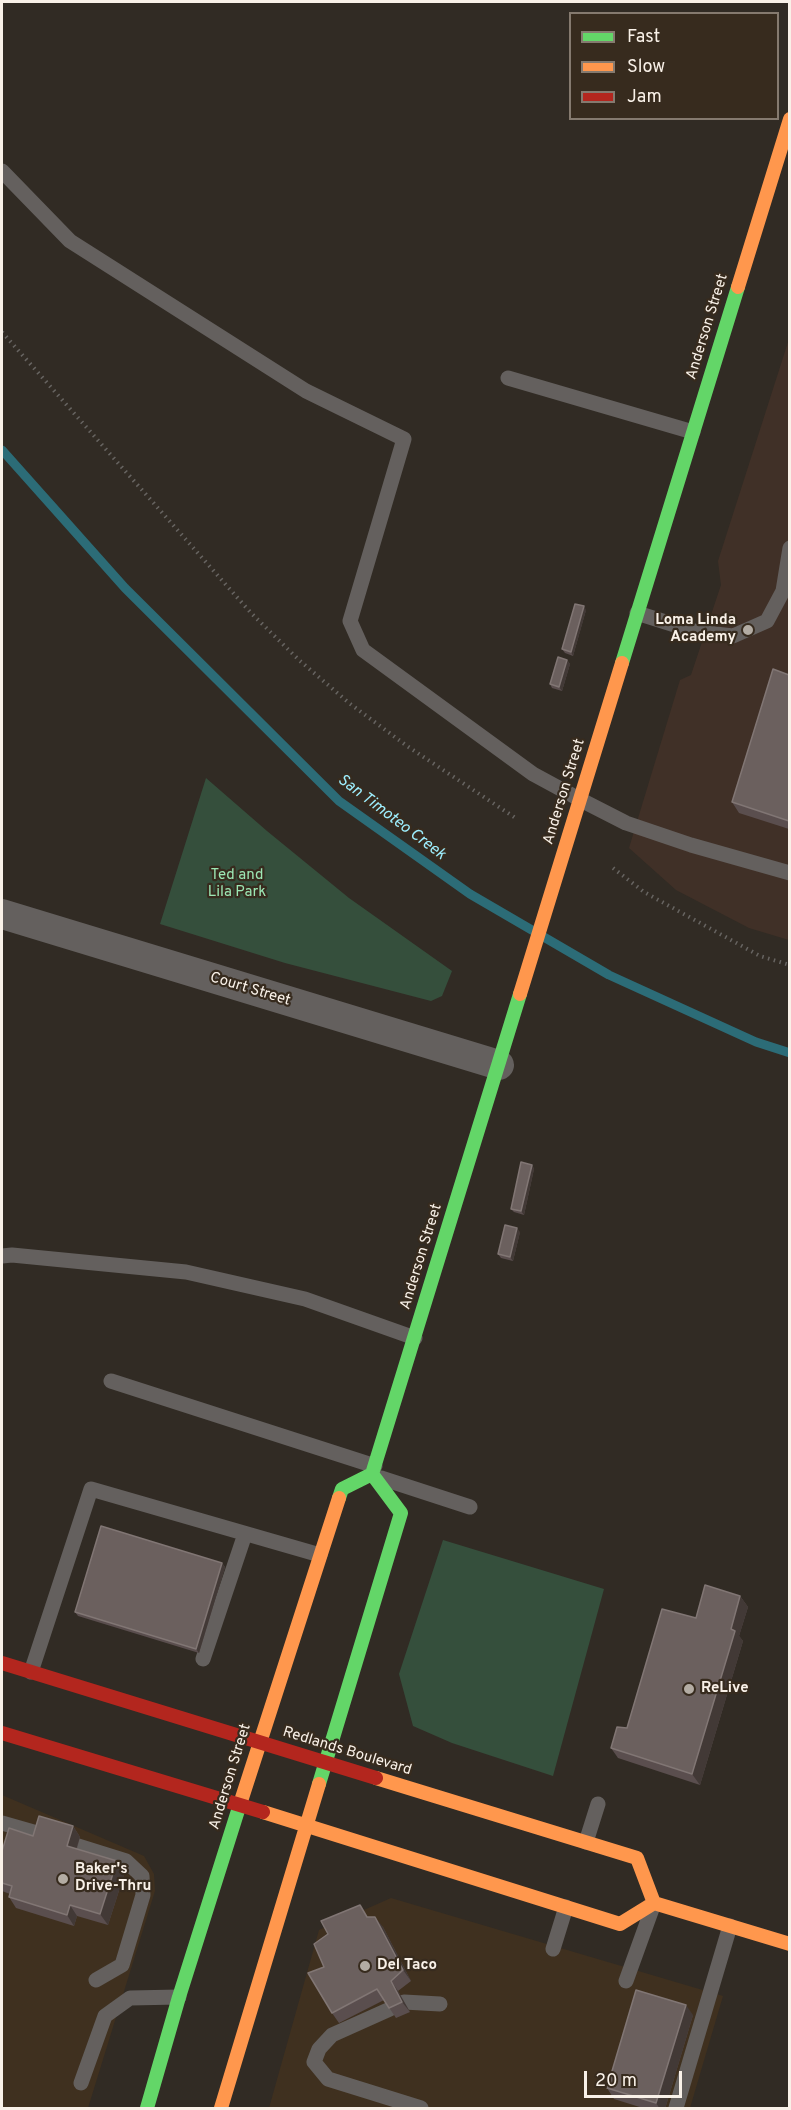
<!DOCTYPE html>
<style>
body{margin:0}
#map{position:relative;width:791px;height:2110px;overflow:hidden;background:#312b24;font-family:Overpass,sans-serif}
canvas{display:block}
.frame{position:absolute;inset:0;border:3px solid #f9f1e8;pointer-events:none}
.legend{position:absolute;left:569px;top:12px;width:210px;height:108px;box-sizing:border-box;background:#372b1e;border:2px solid #857a6f;margin:0;padding:8px 10px;list-style:none;font-size:18px;color:#f9f1e8}
.legend li{display:flex;align-items:center;gap:12px;height:30px}
.legend b{width:30px;border:2px solid #857a6f}
.scale{position:absolute;left:584px;top:2071px;width:98px;height:27px;box-sizing:border-box;border:3px solid #f9f1e8;border-top:0;padding-left:8px;font-size:18px;line-height:21px;white-space:nowrap;color:#f9f1e8;-webkit-text-stroke:4px #372b1e;paint-order:stroke}
</style>
<div id="map">
<canvas width="791" height="2110"></canvas>
<div class="frame"></div>
<ul class="legend">
<li><b style="height:8px;background:#63d668"></b>Fast</li>
<li><b style="height:8px;background:#ff974d"></b>Slow</li>
<li><b style="height:8px;background:#b3261e"></b>Jam</li>
</ul>
<div class="scale">20 m</div>
</div>
<script>
const ctx = document.querySelector('canvas').getContext('2d');
ctx.lineJoin = 'round';
function paint(path, color) {
  ctx.fillStyle = color;
  ctx.fill(path, 'evenodd');
}
function shape(rows) {
  const path = new Path2D();
  for (const r of rows) {
    path.moveTo(r[0], r[1]);
    for (let i = 2; i < r.length; i += 2) path.lineTo(r[i], r[i + 1]);
  }
  return path;
}
function stroke(path, color, width, dash) {
  ctx.strokeStyle = color;
  ctx.lineWidth = width;
  ctx.lineCap = dash ? 'butt' : 'round';
  ctx.setLineDash(dash || []);
  ctx.stroke(path);
}
function drawText(font, color, halo, rows, align = 'center') {
  ctx.font = font + ' Overpass,sans-serif';
  ctx.lineWidth = 4.5;
  ctx.setLineDash([]);
  ctx.textBaseline = 'middle';
  ctx.strokeStyle = halo;
  ctx.fillStyle = color;
  for (const [text, x, y, turn = 0] of rows) {
    ctx.save();
    ctx.translate(x, y);
    ctx.rotate((+turn || 0) * Math.PI / 180);
    ctx.textAlign = isNaN(turn) ? turn : align;
    if (halo) ctx.strokeText(text, 0, 0);
    ctx.fillText(text, 0, 0);
    ctx.restore();
  }
}
paint(shape([
 [2,1795,144,1856,154,1874,155,1891,88,2108,2,2108],
 [391,1898,723,1996,690,2108,269,2108,319,1930]
]), '#3f301f');
paint(shape([
 [789,339,789,940,749,928,676,890,629,848,680,680,691,675,721,585,718,561]
]), '#403027');
paint(shape([
 [206,778,267,831,349,898,452,971,442,996,431,1001,285,963,160,924],
 [443,1540,604,1589,553,1776,452,1743,413,1726,399,1674]
]), '#354f3c');
stroke(shape([
 [2,450,125,588,339,801,470,894,609,975,756,1042,790,1053]
]), '#2c6c77', 9);
stroke(shape([
 [2,332,251,613,299,660,349,703,407,746,517,819],
 [613,868,644,892,682,913,760,956,790,965]
]), '#676461', 4, [1.5, 4.5]);
stroke(shape([
 [2,171,70,241,306,391,404,439,350,621,363,650,533,774,581,800,626,823,691,845,790,873],
 [508,378,693,432],
 [637,613,697,632,733,636,767,621,783,591,790,548],
 [2,1256,12,1255,186,1272,305,1299,415,1338],
 [111,1381,375,1466],
 [381,1478,470,1507],
 [203,1659,245,1534],
 [31,1672,91,1489,320,1555],
 [2,1823,44,1835],
 [586,1842,598,1804],
 [78,1846,126,1861,142,1876,143,1895,122,1965,96,1980],
 [553,1949,566,1907],
 [626,1981,652,1909],
 [404,2002,440,2004],
 [390,2009,332,2035,319,2049,314,2062,328,2079,421,2108],
 [81,2083,105,2016,130,1998,179,1997],
 [676,2108,730,1926]
]), '#64605e', 15);
stroke(shape([
 [2,914,499,1065]
]), '#64605e', 30);
stroke(shape([
 [622,663,738,287],
 [339,1498,342,1489,372,1474,520,994],
 [319,1784,401,1513,372,1474],
 [147,2108,179,1997,241,1801]
]), '#63d668', 14);
stroke(shape([
 [738,287,790,119],
 [520,994,622,663],
 [376,1778,637,1858,654,1903],
 [241,1801,339,1498],
 [263,1812,620,1924,654,1903,790,1944],
 [221,2108,319,1784]
]), '#ff974d', 14);
stroke(shape([
 [2,1663,376,1778],
 [2,1733,263,1812]
]), '#b3261e', 14);
paint(shape([
 [586,610,573,656,565,653,562,649],
 [567,660,570,664,562,691,552,688,550,684],
 [789,675,789,829,739,813,732,802],
 [532,1165,534,1169,524,1215,514,1212,511,1209],
 [520,1232,513,1261,501,1258,498,1254],
 [222,1563,225,1567,199,1653,78,1616,75,1612],
 [740,1596,748,1607,739,1636,743,1641,700,1785,618,1758,611,1748,627,1728,696,1618],
 [73,1826,80,1837,77,1849,117,1861,125,1872,108,1925,77,1916,74,1926,16,1908,9,1897,10,1894,2,1891,2,1851,33,1836],
 [368,1917,383,1927,411,1981,398,1991,410,2012,396,2018,384,2000,339,2023,332,2013,324,1967],
 [693,2015,665,2109,646,2109,614,2099,607,2088]
]), '#5a4e4e');
paint(shape([
 [584,606,586,610,573,656,571,652],
 [567,660,570,664,562,691,559,687],
 [532,1165,534,1169,524,1215,521,1211],
 [517,1228,520,1232,513,1261,510,1257],
 [222,1563,225,1567,199,1653,196,1649],
 [740,1596,748,1607,739,1636,743,1641,700,1785,692,1774],
 [73,1826,80,1837,74,1856,67,1846],
 [117,1861,125,1872,108,1925,100,1914],
 [70,1905,77,1916,74,1926,67,1915],
 [375,1917,383,1927,411,1981,403,1970],
 [391,1981,398,1991,410,2012,402,2002],
 [686,2005,693,2015,665,2109,660,2109,656,2103]
]), '#423936');
const building = shape([
 [575,604,584,606,571,652,562,649,575,604],
 [558,657,567,660,559,687,550,684,558,657],
 [773,669,789,675,789,821,732,802,773,669],
 [521,1162,532,1165,521,1211,511,1209,521,1162],
 [505,1225,517,1228,510,1257,498,1254,505,1225],
 [101,1526,222,1563,196,1649,75,1612,101,1526],
 [705,1585,740,1596,731,1629,735,1631,692,1774,611,1748,617,1727,627,1728,662,1609,696,1618,705,1585],
 [39,1816,73,1826,67,1846,117,1861,100,1914,70,1905,67,1915,9,1897,12,1886,2,1883,2,1851,9,1828,33,1836,39,1816],
 [360,1905,367,1917,375,1917,403,1970,391,1981,402,2002,389,2008,377,1989,332,2013,308,1973,324,1967,314,1944,328,1934,321,1921,360,1905],
 [636,1990,686,2005,656,2103,607,2088,636,1990]
]);
paint(building, '#6b605e');
stroke(building, '#817674', 1.5);
for (const [x, y, r, color] of [
 [748,630,6,"#b3aca3"],
 [689,1689,6,"#b3aca3"],
 [63,1879,6,"#b3aca3"],
 [365,1966,6,"#b3aca3"]
]) {
  const dot = new Path2D();
  dot.arc(x, y, r, 0, 2 * Math.PI);
  ctx.fillStyle = color;
  ctx.fill(dot);
  stroke(dot, '#372b1e', 2);
}
drawText('15px', '#f9f1e8', '#372b1e', [
 ["Anderson Street",708,327,-73],
 ["Anderson Street",565,792,-73],
 ["Court Street",250,990,17],
 ["Anderson Street",422,1257,-73],
 ["Redlands Boulevard",347,1752,17],
 ["Anderson Street",231,1777,-73]
]);
drawText('bold 15px', '#f9f1e8', '#372b1e', [
 ["Loma Linda",736,621,"right"],
 ["Academy",736,638,"right"],
 ["ReLive",701,1689],
 ["Baker's",75,1870],
 ["Drive-Thru",75,1887],
 ["Del Taco",377,1966]
], 'left');
drawText('15px', '#9ce7b4', '#372b1e', [
 ["Ted and",237,876],
 ["Lila Park",237,893]
]);
drawText('italic 16px', '#9deefe', '#372b1e', [
 ["San Timoteo Creek",391,818,37]
]);
</script>
